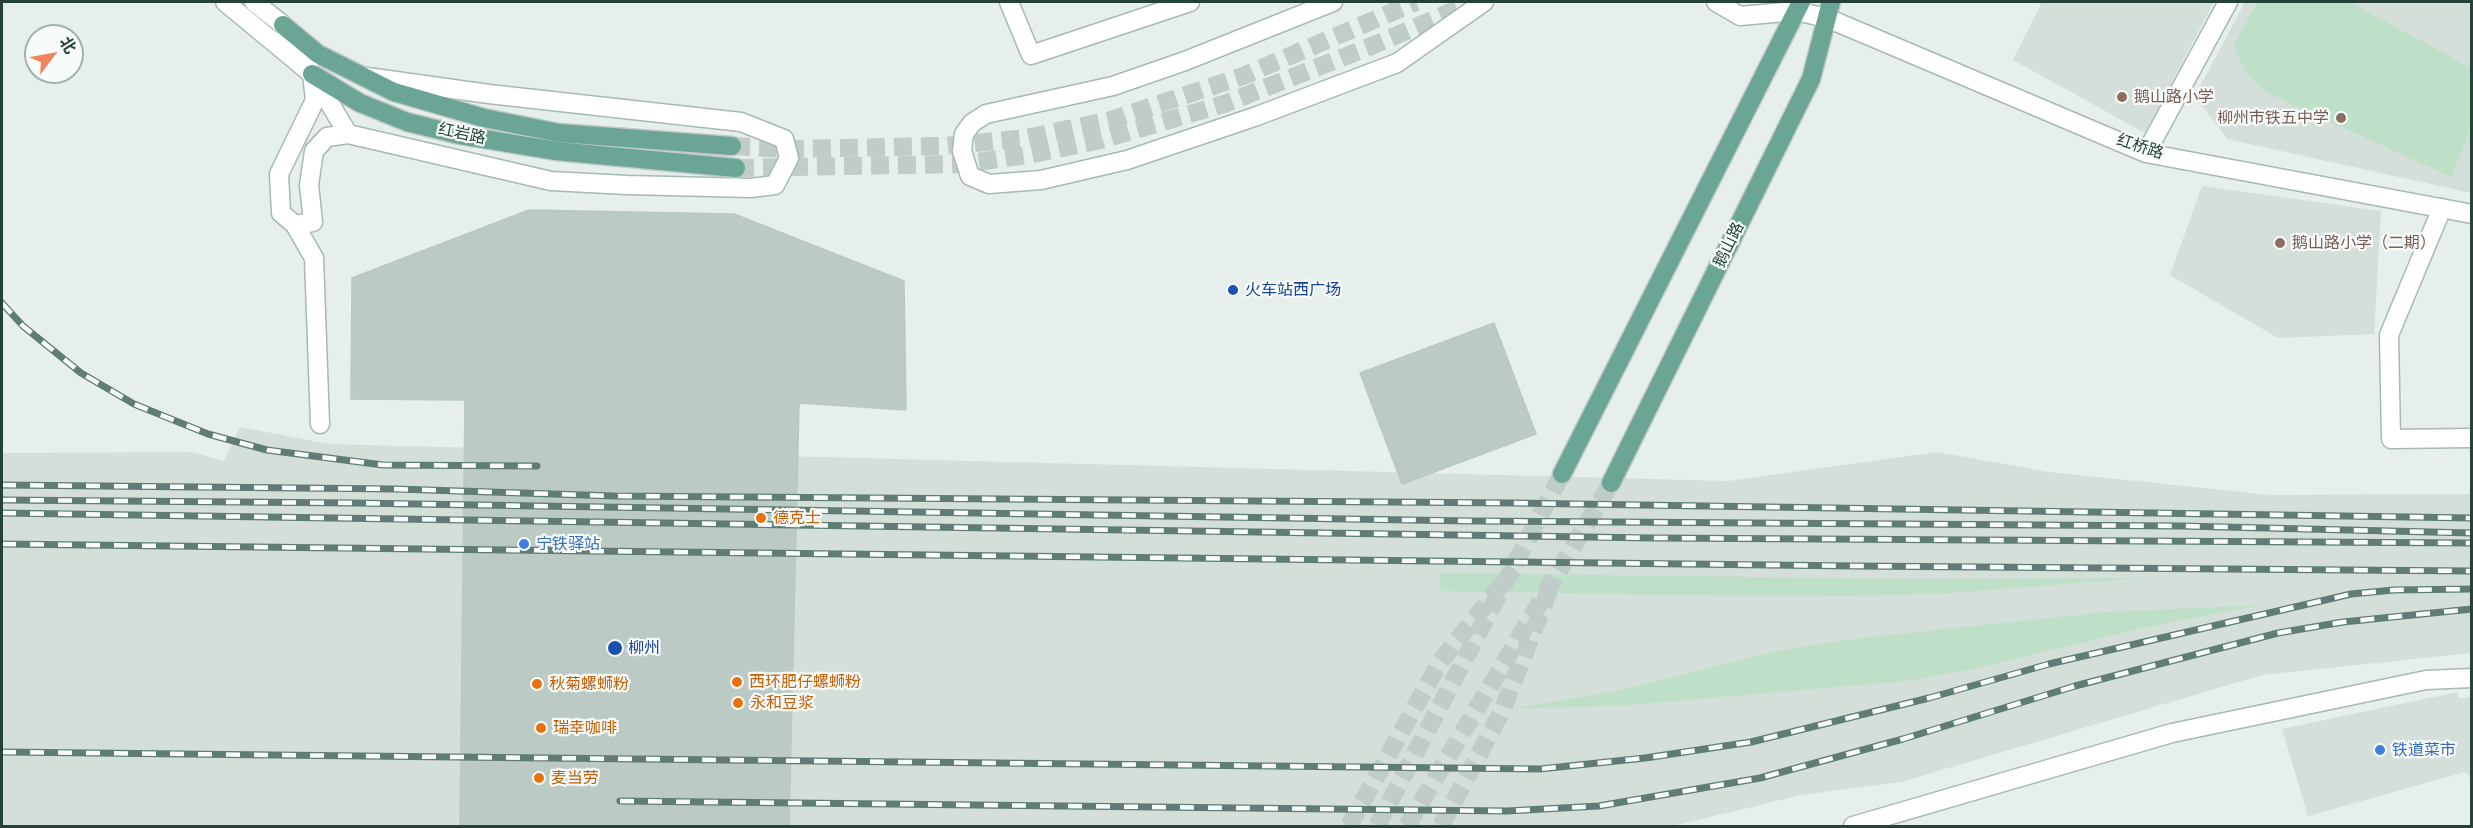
<!DOCTYPE html>
<meta charset="utf-8">
<style>
body{margin:0}
#map{position:relative;width:2473px;height:828px;overflow:hidden;background:#e6efeb;font-family:Rubik,"Noto Sans SC",sans-serif}
canvas{display:block}
.frame{position:absolute;inset:0;border:3px solid #24423a;pointer-events:none}
.north{position:absolute;left:24px;top:24px;width:60px;height:60px;box-sizing:border-box;background:#f7fbf9;border:2px solid #a3b1ad;border-radius:50%;rotate:58deg;font-size:16px;font-weight:700;line-height:24px;text-align:center;color:#24423a}
.north::after{content:'';display:block;margin:auto;width:21px;height:27px;background:#f4845f;clip-path:polygon(50% 0,100% 100%,50% 72%,0 100%)}
</style>
<div id="map">
<canvas width="2473" height="828"></canvas>
<div class="frame"></div>
<div class="north">北</div>
</div>
<script>
const ctx = document.querySelector('canvas').getContext('2d');
ctx.lineJoin = 'round';
function paint(path, color) {
  ctx.fillStyle = color;
  ctx.fill(path, 'evenodd');
}
function shape(rows) {
  const path = new Path2D();
  for (const r of rows) {
    path.moveTo(r[0], r[1]);
    for (let i = 2; i < r.length; i += 2) path.lineTo(r[i], r[i + 1]);
  }
  return path;
}
function stroke(path, color, width, dash) {
  ctx.strokeStyle = color;
  ctx.lineWidth = width;
  ctx.lineCap = dash ? 'butt' : 'round';
  ctx.setLineDash(dash || []);
  ctx.stroke(path);
}
function drawText(font, color, halo, rows, align = 'center') {
  ctx.font = font + ' Rubik,"Noto Sans SC",sans-serif';
  ctx.lineWidth = 4.5;
  ctx.setLineDash([]);
  ctx.textBaseline = 'middle';
  ctx.strokeStyle = halo;
  ctx.fillStyle = color;
  for (const [text, x, y, turn = 0] of rows) {
    ctx.save();
    ctx.translate(x, y);
    ctx.rotate((+turn || 0) * Math.PI / 180);
    ctx.textAlign = isNaN(turn) ? turn : align;
    if (halo) ctx.strokeText(text, 0, 0);
    ctx.fillText(text, 0, 0);
    ctx.restore();
  }
}
paint(shape([
 [2042,2,2214,2,2145,133,2013,60],
 [2245,2,2471,2,2471,193,2227,139,2195,96],
 [2202,186,2381,211,2374,334,2278,338,2170,275],
 [240,427,329,444,1728,481,1937,452,2049,472,2271,495,2471,494,2471,653,2262,675,1901,782,1801,795,1673,826,2,826,2,453,192,452,224,461],
 [2457,692,2459,698,2471,697,2471,778,2465,772,2308,816,2282,729]
]), '#d4dfda');
paint(shape([
 [2257,2,2350,2,2471,68,2471,127,2451,177,2265,92,2244,70,2234,45],
 [1439,573,1915,579,2143,578,1951,593,1852,596,1683,595,1441,591],
 [2262,605,2156,625,1968,670,1907,681,1629,705,1509,709,1621,690,1776,651,1860,638,2106,612]
]), '#bfe0c8');
const building = shape([
 [529,210,734,214,904,281,906,410,799,403,789,826,460,826,465,400,351,399,352,278,529,210],
 [1494,323,1536,434,1402,484,1360,373,1494,323]
]);
paint(building, '#bbcac4');
stroke(building, '#b8c9c2', 1.5);
stroke(shape([
 [1349,826,1440,662,1514,569],
 [1441,826,1502,711,1554,578]
]), '#bfccc8', 18, [18, 9]);
stroke(shape([
 [732,146,785,149,944,146,1026,138,1111,120,1243,76,1416,2],
 [736,168,962,164,1028,155,1101,140,1224,104,1374,45,1474,2],
 [1377,826,1562,474],
 [1407,826,1611,483]
]), '#bfccc8', 18, [18, 9]);
const minor = shape([
 [225,2,312,74,348,134],
 [254,2,283,25,312,74,315,100,279,174,281,213,295,225,314,258,320,424],
 [1009,2,1031,55,1190,2],
 [1333,2,1185,61,1113,86,986,114,972,123,964,134,962,151,970,176,989,184,1041,180,1127,160,1257,116,1397,63,1484,2],
 [1716,2,1740,16,1796,11,1827,18,2146,153,2472,214],
 [2146,153,2228,2],
 [2442,208,2389,335,2391,439,2472,438],
 [295,225,313,222,309,185,314,151,327,137,348,134,551,181,627,185,751,188,775,185,789,158,784,139,741,122,489,94,367,77],
 [1853,826,2172,733,2426,680,2472,678]
]);
const major = shape([
 [283,25,318,54,394,92,484,118,559,133,732,146],
 [312,74,360,103,407,122,460,135,556,151,736,168],
 [1562,474,1801,2],
 [1611,483,1811,79,1831,2]
]);
stroke(minor, '#a8b8b2', 21);
stroke(major, '#c2cac8', 21);
stroke(minor, '#fff', 18);
stroke(major, '#6aa596', 18);
const rail = shape([
 [2,303,23,326,81,373,134,404,208,434,267,450,383,465,537,466],
 [2,485,396,489,615,496,1513,503,2472,518],
 [2,500,354,503,1471,521,2182,526,2472,533],
 [2,513,1653,538,2472,543],
 [2,544,1854,566,2472,571],
 [2,752,1540,769,1645,758,1751,742,1929,698,2049,664,2351,594,2394,590,2472,589],
 [620,801,1507,811,1599,806,1760,778,1903,739,2075,686,2278,633,2343,622,2472,609]
]);
stroke(rail, '#5f7d75', 7);
stroke(rail, '#f7fbf9', 4.5, [14]);
for (const [x, y, r, color] of [
 [2122,97,6,"#8d6e63"],
 [2341,118,6,"#8d6e63"],
 [2280,243,6,"#8d6e63"],
 [1233,290,6,"#1a4fb4"],
 [761,518,6,"#e8710a"],
 [524,544,6,"#3f7fe0"],
 [615,648,8,"#1a4fb4"],
 [737,682,6,"#e8710a"],
 [537,684,6,"#e8710a"],
 [738,703,6,"#e8710a"],
 [541,728,6,"#e8710a"],
 [2380,750,6,"#3f7fe0"],
 [539,778,6,"#e8710a"]
]) {
  const dot = new Path2D();
  dot.arc(x, y, r, 0, 2 * Math.PI);
  ctx.fillStyle = color;
  ctx.fill(dot);
  stroke(dot, '#f7fbf9', 2);
}
drawText('16px', '#785e54', '#f7fbf9', [
 ["鹅山路小学",2134,97],
 ["柳州市铁五中学",2329,118,"right"],
 ["鹅山路小学（二期）",2292,243]
], 'left');
drawText('16px', '#24423a', '#f7fbf9', [
 ["红岩路",462,134,12],
 ["红桥路",2140,147,18],
 ["鹅山路",1729,245,-64]
]);
drawText('16px', '#164399', '#f7fbf9', [
 ["火车站西广场",1245,290],
 ["柳州",628,648]
], 'left');
drawText('16px', '#c56008', '#f7fbf9', [
 ["德克士",773,518],
 ["西环肥仔螺蛳粉",749,682],
 ["秋菊螺蛳粉",549,684],
 ["永和豆浆",750,703],
 ["瑞幸咖啡",553,728],
 ["麦当劳",551,778]
], 'left');
drawText('16px', '#366cbe', '#f7fbf9', [
 ["宁铁驿站",536,544],
 ["铁道菜市",2392,750]
], 'left');
</script>
